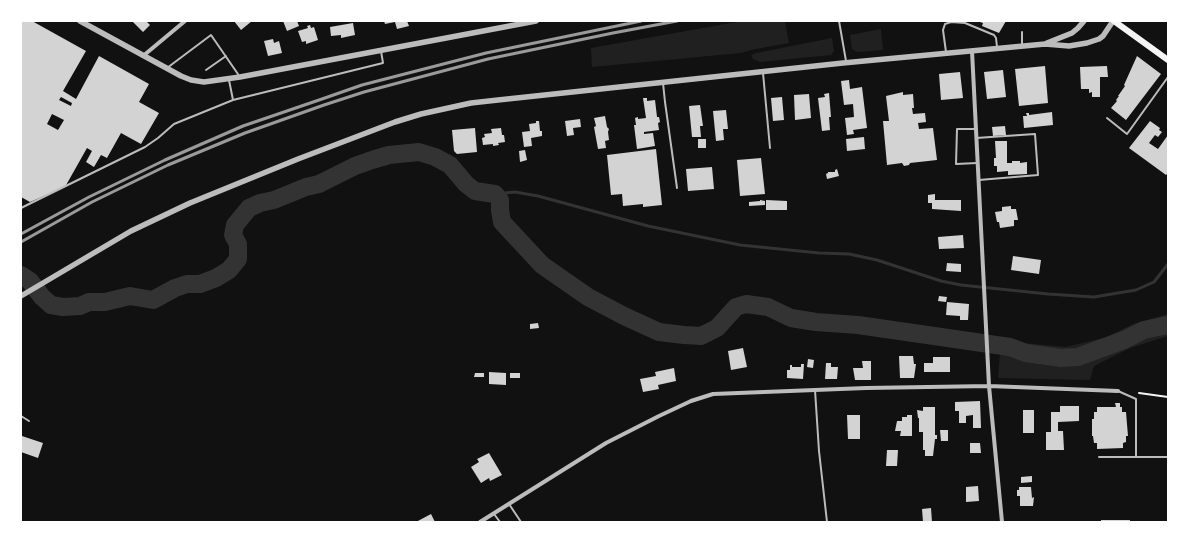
<!DOCTYPE html>
<style>
body{margin:0}
#map{position:relative;width:1189px;height:543px;overflow:hidden;background:#111;font-family:Georgia,serif}
canvas{display:block}
.frame{position:absolute;inset:0;border:22px solid #fff;pointer-events:none}
</style>
<div id="map">
<canvas width="1189" height="543"></canvas>
<div class="frame"></div>
</div>
<script>
const ctx = document.querySelector('canvas').getContext('2d');
ctx.lineJoin = 'round';
function paint(path, color) {
  ctx.fillStyle = color;
  ctx.fill(path, 'evenodd');
}
function shape(rows) {
  const path = new Path2D();
  for (const r of rows) {
    path.moveTo(r[0], r[1]);
    for (let i = 2; i < r.length; i += 2) path.lineTo(r[i], r[i + 1]);
  }
  return path;
}
function stroke(path, color, width, dash) {
  ctx.strokeStyle = color;
  ctx.lineWidth = width;
  ctx.lineCap = dash ? 'butt' : 'round';
  ctx.setLineDash(dash || []);
  ctx.stroke(path);
}
paint(shape([
 [742,21,785,21,789,43,751,50,741,53,592,67,591,48],
 [881,29,883,50,857,52,852,49,850,35],
 [832,38,834,51,831,55,760,62,753,59,751,55,756,53],
 [1168,314,1168,336,1130,348,1094,366,1090,380,998,378,1001,341,1066,347,1107,337,1133,324]
]), '#202020');
stroke(shape([
 [495,194,515,192,538,196,648,226,740,245,819,253,849,254,877,260,941,281,961,285,1048,294,1094,297,1136,290,1154,282,1168,264]
]), '#333', 3);
stroke(shape([
 [21,275,30,281,42,297,51,305,63,307,80,306,89,302,105,302,130,296,153,300,175,288,187,284,200,284,216,278,229,270,238,259,238,244,233,235,235,225,249,208,260,203,274,200,306,187,319,184,355,166,372,160,389,155,419,152,435,157,450,165,466,184,475,191,495,194,500,200,500,210,502,222,542,265,588,297,624,316,659,332,684,335,701,336,717,328,736,307,746,304,768,307,791,318,816,322,858,325,1010,347,1026,353,1061,358,1078,357,1124,340,1144,330,1168,325]
]), '#333', 18);
paint(shape([
 [21,21,32,21,86,51,63,91,76,99,99,56,149,84,139,102,159,113,141,144,121,133,107,158,101,155,94,167,86,162,92,151,87,148,65,187,30,202,21,197],
 [61,97,72,103,71,106,59,100],
 [52,114,64,120,58,130,47,124],
 [132,21,146,21,150,25,143,32],
 [234,21,252,21,241,30],
 [283,21,297,21,299,26,287,31],
 [384,21,407,21,409,26,397,29,395,22,385,24],
 [977,21,1006,21,999,33,982,26,983,23],
 [353,23,355,35,341,38,341,35,331,36,330,27],
 [310,25,311,28,314,27,318,40,306,44,306,41,302,42,298,31,308,28,307,26],
 [273,39,274,43,279,41,282,53,268,56,264,41],
 [1137,56,1161,74,1126,120,1111,108,1117,101,1116,100,1119,96,1118,96,1125,86,1124,85],
 [1045,66,1048,103,1019,106,1015,69],
 [1107,66,1108,77,1100,77,1100,97,1092,97,1092,92,1089,93,1089,89,1081,89,1080,67],
 [1003,70,1006,97,987,99,984,72],
 [960,72,963,98,941,100,939,74],
 [849,80,850,89,862,87,867,128,853,130,854,134,847,135,845,118,854,117,853,104,844,105,841,81],
 [903,92,903,95,913,94,914,108,912,108,913,114,925,113,926,122,918,123,919,129,933,128,937,160,910,163,909,165,904,166,902,163,887,165,883,121,889,121,886,96],
 [829,93,831,117,829,117,830,130,822,131,818,98,825,97,824,94],
 [809,94,811,118,795,120,794,95],
 [782,97,784,120,773,121,771,98],
 [643,98,647,98,647,101,655,100,657,117,659,117,660,122,658,123,659,130,644,132,644,134,653,133,655,146,637,149,634,125,636,125,635,118,638,117,638,119,646,118],
 [700,105,703,126,700,126,701,137,692,137,689,106],
 [726,110,728,129,723,129,724,140,716,141,713,111],
 [1052,112,1053,125,1024,128,1023,116,1027,116,1026,113,1029,113,1029,115],
 [605,116,607,127,609,129,608,132,609,140,605,141,606,148,598,149,594,127,596,126,594,118],
 [580,119,581,127,573,128,574,135,567,136,565,121],
 [536,121,539,121,540,131,542,131,542,136,531,138,532,146,524,147,522,132,530,131,529,124,536,123],
 [1150,121,1160,128,1159,130,1162,132,1158,137,1155,135,1149,143,1158,149,1168,135,1168,173,1166,175,1129,148],
 [1005,126,1006,135,993,136,992,127],
 [475,128,477,152,457,154,454,151,452,130],
 [501,128,502,135,504,135,505,142,498,143,499,145,493,146,493,144,483,145,482,138,485,137,484,134,492,133,491,129],
 [864,137,865,149,847,151,846,139],
 [698,139,706,139,706,148,698,148],
 [995,141,1007,141,1007,163,1012,163,1012,161,1020,161,1020,163,1027,162,1027,174,1008,175,1008,171,997,172,997,166,994,166,994,158,996,158],
 [656,149,662,205,643,207,643,204,623,206,622,194,611,195,607,155],
 [525,150,527,160,520,162,519,151],
 [761,158,765,194,740,196,737,160],
 [712,167,714,189,688,191,686,169],
 [837,169,839,176,827,179,826,174,828,173,828,172,835,172,835,170],
 [935,194,935,200,961,200,961,211,932,209,932,203,928,203,928,195],
 [760,200,765,201,765,205,749,206,749,202,760,201],
 [766,200,787,201,787,210,766,210],
 [1011,206,1011,209,1016,209,1018,220,1014,220,1014,226,1000,228,999,222,997,222,995,212,1002,211,1002,207],
 [963,235,964,248,939,249,938,237],
 [1013,256,1041,260,1039,274,1011,270],
 [947,263,961,264,961,272,946,271],
 [939,296,947,297,946,302,938,301],
 [947,302,969,304,968,320,960,320,960,316,946,315],
 [538,323,539,328,530,329,530,324],
 [743,348,747,367,731,370,728,351],
 [899,356,913,356,914,364,916,364,914,378,900,378],
 [933,357,950,357,950,372,924,372,924,363,933,363],
 [808,359,814,360,813,368,807,367],
 [862,361,871,361,871,380,855,380,853,368,863,368],
 [826,363,831,363,831,367,838,367,837,379,825,379],
 [801,364,804,364,803,379,787,378,787,370,790,370,790,365,792,365,792,367,801,367],
 [674,368,676,381,658,385,659,389,643,392,640,379,656,376,655,372],
 [489,372,506,373,506,385,489,384],
 [475,373,484,373,484,377,474,377],
 [510,373,520,373,520,378,510,378],
 [980,401,981,428,973,428,973,415,966,416,966,423,959,423,959,411,955,411,955,402],
 [1115,403,1120,403,1120,407,1122,407,1122,412,1126,412,1128,436,1126,436,1126,442,1123,443,1123,448,1097,449,1097,443,1094,443,1093,436,1092,436,1092,419,1094,419,1094,412,1097,412,1097,407,1116,407],
 [1060,406,1079,406,1079,421,1058,422,1058,431,1063,431,1064,450,1046,450,1046,432,1051,432,1051,412,1060,412],
 [923,407,935,407,935,435,937,435,937,439,935,439,933,456,925,456,925,450,923,450,923,432,919,432,919,418,918,418,917,410,923,411],
 [1023,410,1034,410,1034,433,1023,433],
 [847,415,860,415,860,439,848,439],
 [907,415,912,415,912,436,900,436,901,431,895,431,897,421,902,421,902,417,907,417],
 [940,430,948,430,948,441,941,441],
 [22,436,43,443,38,458,21,452],
 [970,443,980,443,981,453,970,453],
 [887,450,898,450,897,466,886,466],
 [489,453,502,475,490,481,489,478,481,483,471,467,479,462,477,459],
 [1032,476,1032,482,1021,483,1021,477],
 [978,486,979,501,966,502,966,487],
 [1019,487,1031,487,1032,498,1034,497,1033,506,1020,506,1020,496,1017,496,1017,490,1019,490],
 [931,508,932,522,923,522,922,509],
 [431,514,435,522,416,522],
 [1101,520,1130,520,1130,522,1101,522]
]), '#d3d3d3');
stroke(shape([
 [1139,393,1168,397]
]), '#f5f5f5', 2);
stroke(shape([
 [839,21,846,61],
 [1022,32,1022,45],
 [946,52,943,30,945,24,951,22,965,23,994,35,996,38,997,47],
 [167,68,211,35,240,77],
 [206,70,226,56],
 [763,73,770,148],
 [229,80,233,100],
 [663,83,665,102,677,188],
 [1107,118,1127,134,1168,77],
 [976,129,957,129,956,164,977,163],
 [976,138,1035,134,1038,175,979,180],
 [21,208,145,147,158,138,174,124,233,100,383,63,381,51],
 [815,390,819,451,827,522],
 [21,416,29,421],
 [1099,457,1136,457,1136,399,1118,391],
 [1136,457,1167,457],
 [509,504,521,522],
 [494,514,500,522]
]), '#bcbcbc', 2);
stroke(shape([
 [972,51,989,386,1002,522],
 [143,56,185,21],
 [480,522,606,443,659,416,691,401,713,394,866,388,989,386,1118,391]
]), '#bcbcbc', 4);
stroke(shape([
 [80,21,181,76,191,80,204,82,240,77,536,21],
 [1047,43,1072,33,1078,28,1084,21],
 [21,296,131,231,190,203,298,159,395,122,421,114,471,103,498,100,843,63,1045,44,1069,46,1087,43,1099,39,1103,36,1113,21]
]), '#bcbcbc', 5.5);
stroke(shape([
 [1114,21,1168,60]
]), '#f5f5f5', 6);
stroke(shape([
 [21,234,89,197,165,160,243,126,322,99,362,85,486,53,641,21],
 [21,242,92,202,168,165,245,133,324,105,364,92,488,59,613,33,677,21]
]), '#9a9a9a', 3);
</script>
